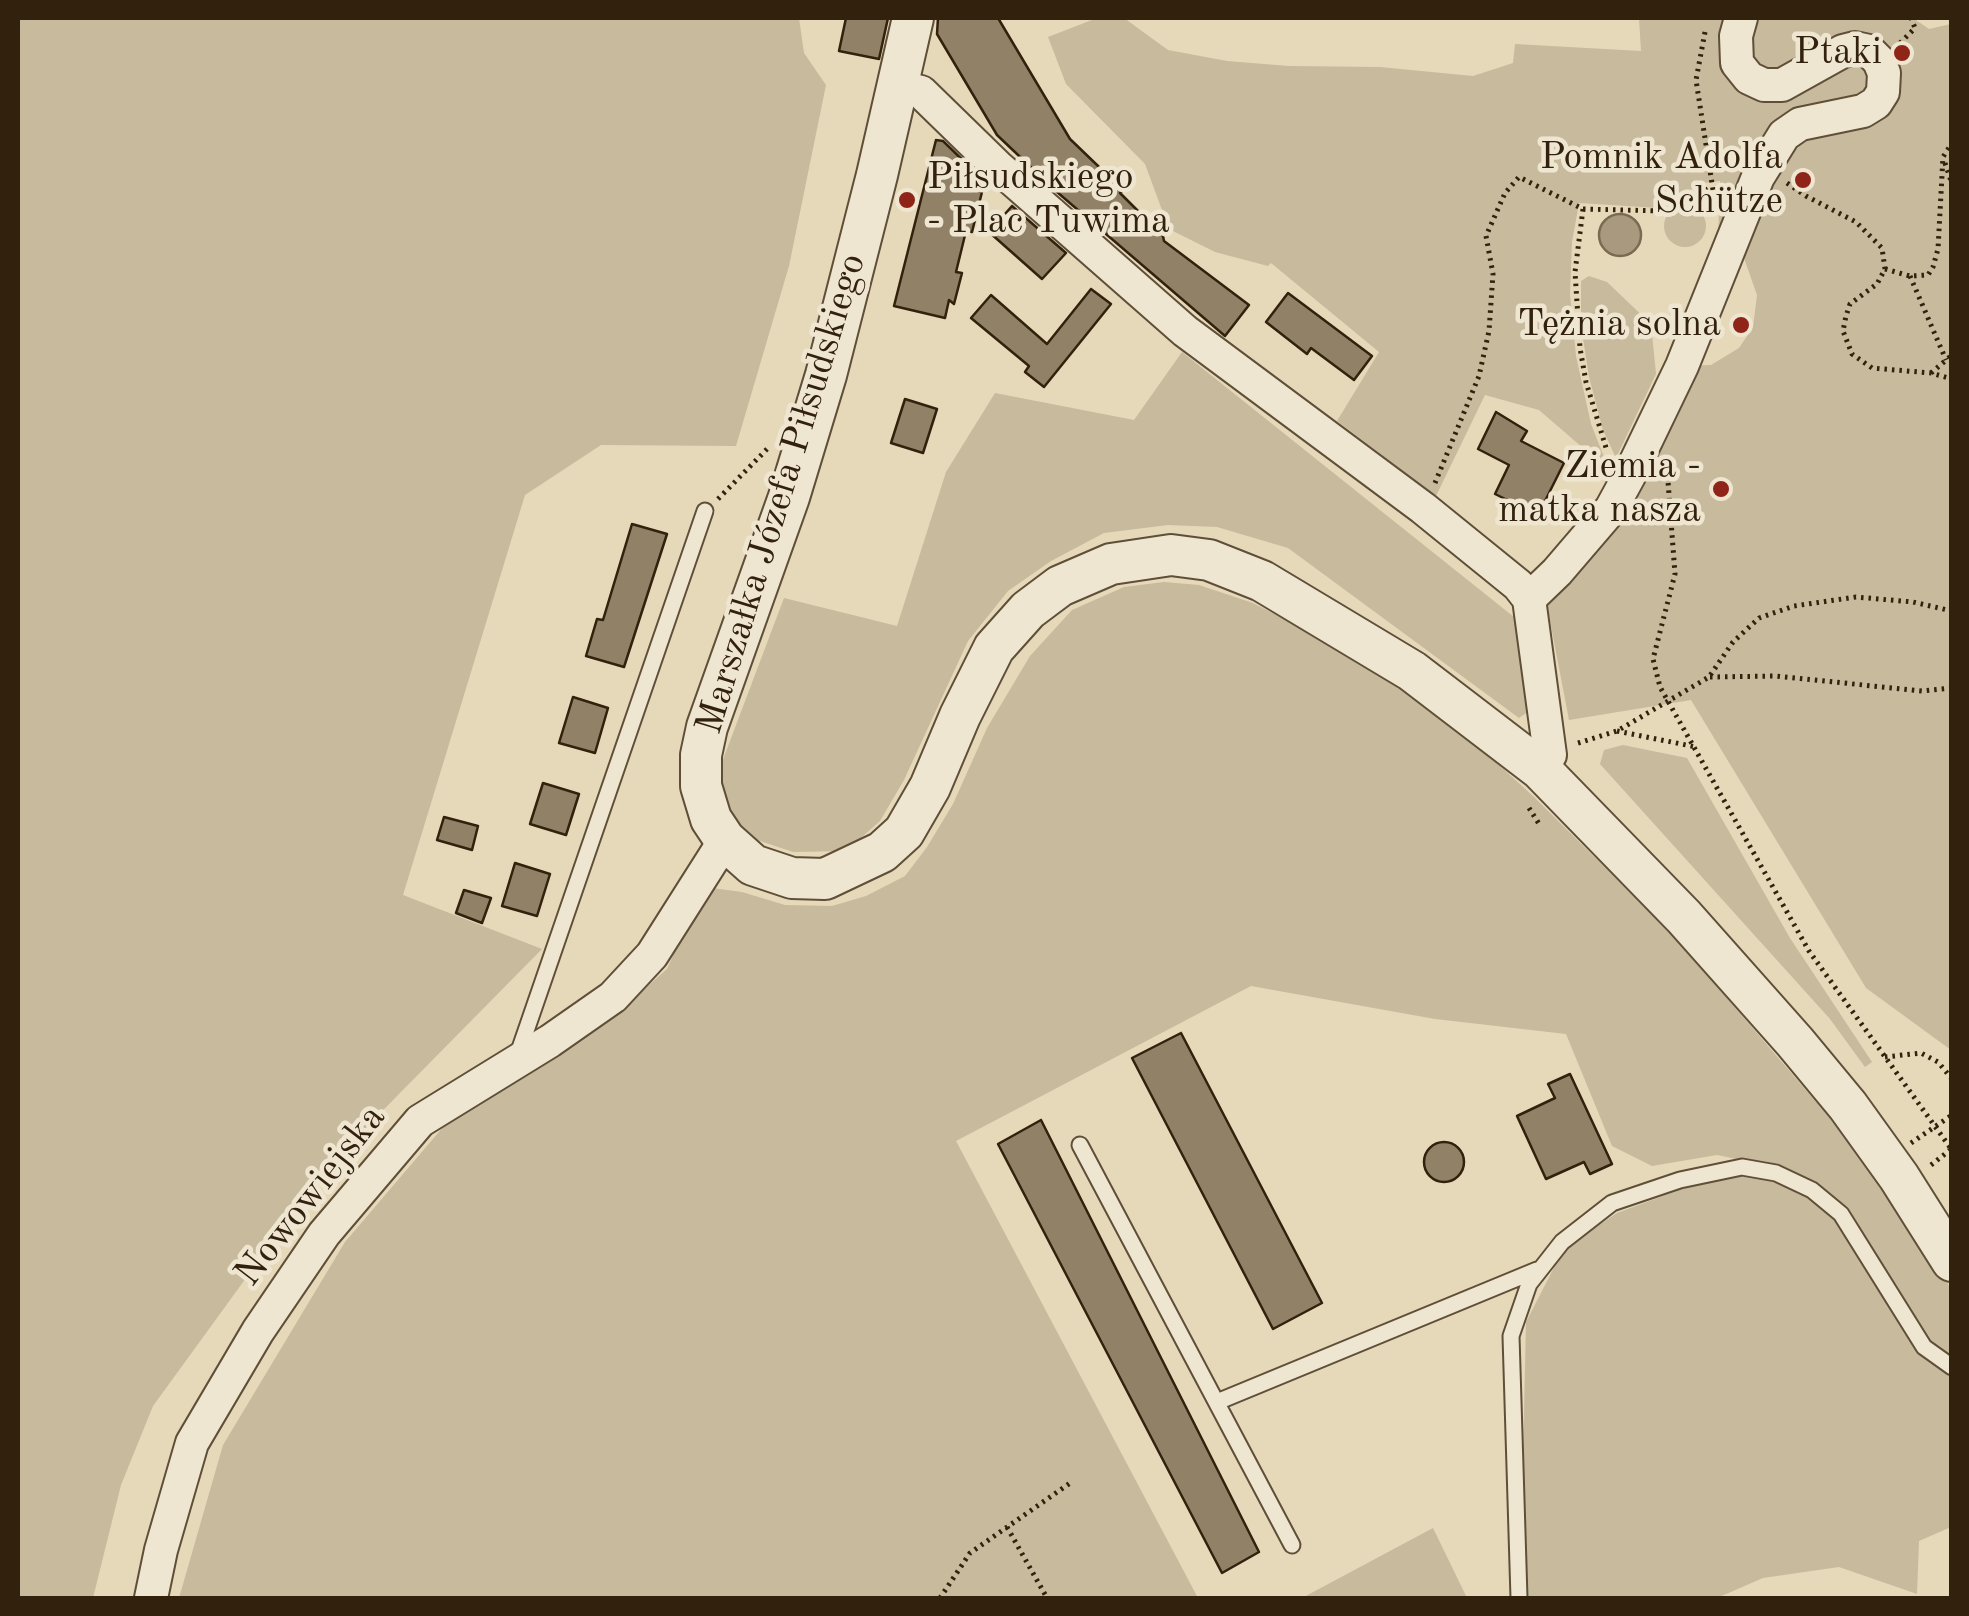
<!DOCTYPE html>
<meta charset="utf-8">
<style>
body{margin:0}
#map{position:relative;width:1969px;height:1616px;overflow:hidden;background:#e6d9ba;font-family:"Old Standard TT",serif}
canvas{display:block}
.frame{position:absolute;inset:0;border:20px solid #32210d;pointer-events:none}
</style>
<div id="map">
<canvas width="1969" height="1616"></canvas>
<div class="frame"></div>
</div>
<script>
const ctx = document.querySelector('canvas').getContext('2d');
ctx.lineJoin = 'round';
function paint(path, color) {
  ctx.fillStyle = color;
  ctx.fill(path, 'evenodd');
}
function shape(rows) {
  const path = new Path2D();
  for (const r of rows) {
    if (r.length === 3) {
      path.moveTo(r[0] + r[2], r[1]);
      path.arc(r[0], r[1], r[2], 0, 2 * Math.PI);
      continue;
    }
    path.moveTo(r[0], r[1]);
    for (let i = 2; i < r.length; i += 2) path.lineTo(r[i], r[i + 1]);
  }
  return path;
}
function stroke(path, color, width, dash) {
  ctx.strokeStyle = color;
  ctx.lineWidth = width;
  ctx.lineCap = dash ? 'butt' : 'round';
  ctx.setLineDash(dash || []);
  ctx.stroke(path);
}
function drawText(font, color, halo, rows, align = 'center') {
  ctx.font = font + ' "Old Standard TT",serif';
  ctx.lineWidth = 9;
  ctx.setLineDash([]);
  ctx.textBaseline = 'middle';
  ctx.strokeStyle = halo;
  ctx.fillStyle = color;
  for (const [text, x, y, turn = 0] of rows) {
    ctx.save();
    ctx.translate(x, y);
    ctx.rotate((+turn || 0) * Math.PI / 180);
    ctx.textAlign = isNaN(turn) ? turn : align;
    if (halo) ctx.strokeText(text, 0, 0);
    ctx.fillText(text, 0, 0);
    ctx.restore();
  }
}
paint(shape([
 [18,18,799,18,804,53,826,85,789,266,736,446,601,445,525,495,403,895,542,949,326,1168,153,1406,121,1485,93,1598,18,1598],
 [1097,18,1124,18,1168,50,1227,61,1289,66,1380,67,1473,76,1513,63,1515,44,1641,51,1639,18,1913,18,1929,29,1951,24,1951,1050,1866,988,1691,700,1569,720,1542,579,1614,488,1605,467,1539,410,1485,395,1436,496,1337,421,1379,352,1271,263,1268,266,1215,252,1169,229,1145,164,1066,84,1048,37],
 [1720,181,1718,239,1732,244,1744,258,1757,295,1753,327,1739,348,1711,365,1682,366,1612,477,1591,424,1576,356,1570,294,1572,242,1579,203,1658,208,1703,183],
 [1685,226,21],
 [1589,276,1607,282,1651,324,1656,374,1616,458,1603,430,1589,377,1581,325,1581,281],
 [1182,352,1524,625,1532,709,1519,718,1288,548,1217,527,1168,525,1104,533,1051,561,1008,591,968,641,904,780,880,821,846,851,793,852,757,840,732,820,716,778,784,598,897,626,946,472,995,393,1134,420],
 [1164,582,1199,585,1253,603,1410,684,1533,796,1671,933,1889,1187,1951,1289,1951,1358,1922,1334,1848,1207,1786,1169,1717,1155,1652,1166,1612,1146,1566,1034,1435,1019,1251,986,956,1141,1198,1598,179,1598,223,1445,345,1242,444,1126,643,990,667,969,694,908,712,888,742,892,785,905,832,906,866,896,905,876,927,847,953,804,987,728,1030,656,1072,610,1124,587],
 [1623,745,1687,758,1790,938,1872,1062,1865,1067,1830,1019,1600,764,1604,750],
 [1742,1173,1777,1180,1805,1193,1836,1222,1918,1352,1951,1375,1951,1527,1919,1541,1917,1594,1839,1567,1763,1578,1717,1598,1525,1598,1522,1511,1526,1322,1564,1248,1617,1213,1682,1189],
 [1433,1528,1467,1598,1302,1598]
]), '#c7ba9d');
const water = shape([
 [1620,235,21]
]);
paint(water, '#a99a7f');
stroke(water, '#796a51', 2.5);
const building = shape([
 [846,18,888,18,879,59,839,51,846,18],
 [938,18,998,18,1070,139,1123,190,1120,193,1163,236,1164,241,1249,305,1225,336,1057,192,997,135,937,34,938,18],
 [936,140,943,141,979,176,977,187,983,188,972,232,966,231,956,272,962,273,954,304,949,300,945,318,894,306,936,140],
 [1012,206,1066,253,1042,279,989,232,1012,206],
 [1091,289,1111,304,1044,387,1025,372,1029,366,971,318,991,295,1047,344,1091,289],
 [1288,293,1372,356,1354,380,1311,348,1307,354,1266,322,1288,293],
 [905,399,937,409,923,453,891,443,905,399],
 [1496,412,1527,431,1521,441,1564,463,1538,515,1495,494,1509,465,1478,449,1496,412],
 [632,524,667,534,624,667,586,656,597,619,603,620,632,524],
 [573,697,608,708,595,753,559,743,573,697],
 [543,783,579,794,566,835,530,824,543,783],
 [444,817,478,826,472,850,437,840,444,817],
 [515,863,550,874,537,916,502,906,515,863],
 [464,890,491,898,482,923,456,913,464,890],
 [1181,1033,1322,1303,1273,1329,1132,1058,1181,1033],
 [1570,1074,1612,1164,1590,1174,1584,1162,1546,1179,1517,1116,1555,1098,1548,1084,1570,1074],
 [1041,1120,1259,1552,1222,1573,998,1144,1041,1120],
 [1444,1162,20]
]);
paint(building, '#908167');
stroke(building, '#32210d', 2.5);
const service = shape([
 [518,1054,705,511],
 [1080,1145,1292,1545],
 [1217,1402,1537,1270],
 [1519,1598,1511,1336,1529,1284,1562,1242,1612,1203,1680,1180,1742,1167,1776,1173,1812,1190,1841,1214,1924,1347,1952,1367]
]);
const minor = shape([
 [898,87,921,92,997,166,1185,331,1423,508,1518,585,1529,599,1550,755,1540,769],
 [1529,599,1557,572,1611,509,1629,476,1682,366,1758,177,1784,135,1800,124,1863,111,1876,103,1883,92,1884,73,1879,61,1869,51,1855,48,1843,51,1782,85,1764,85,1749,78,1737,63,1736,36,1741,18],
 [151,1598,161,1550,192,1443,258,1331,324,1234,420,1121,550,1041,613,997,652,955,725,840]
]);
const tertiary = shape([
 [913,18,877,175,826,375,789,497,707,727,701,755,701,786,711,819,725,840,753,865,792,878,825,879,882,852,904,832,930,787,960,716,994,648,1028,610,1060,586,1111,564,1171,555,1209,560,1262,581,1412,671,1540,769,1684,917,1795,1042,1848,1106,1899,1177,1952,1261]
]);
stroke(service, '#5f4f38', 19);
stroke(minor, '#5f4f38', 36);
stroke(tertiary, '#5f4f38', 44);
stroke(shape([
 [1705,32,1696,80,1715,203],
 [1900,43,1915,28,1911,18],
 [1945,163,1952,184],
 [1787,183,1806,196,1856,222,1882,248,1885,269,1877,284,1850,304,1846,316,1843,331,1852,354,1872,368,1931,373,1952,379],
 [1583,209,1663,211,1710,188],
 [1885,269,1910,276,1928,275,1933,267,1938,249,1943,157,1952,143],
 [1910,276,1946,360],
 [1931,373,1952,355],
 [1667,468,1675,574,1653,659,1660,687,1809,951,1952,1150],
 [1435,483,1479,376,1489,331,1493,274,1486,236,1505,193,1519,177,1583,209,1575,272,1580,348,1586,382,1607,451],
 [718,499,770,446],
 [1710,677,1775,676,1922,691,1952,688],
 [1617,731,1696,747],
 [1578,743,1617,731,1709,677,1733,642,1759,618,1794,606,1856,597,1913,602,1952,611],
 [1529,808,1541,827],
 [1885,1057,1921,1053,1938,1062,1952,1079],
 [1911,1143,1952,1115],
 [1931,1165,1950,1150],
 [1007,1527,1047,1598],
 [940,1598,970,1553,1073,1481]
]), '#32210d', 5, [2.5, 5]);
stroke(service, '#efe6d2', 15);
stroke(minor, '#efe6d2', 32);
stroke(tertiary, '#efe6d2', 40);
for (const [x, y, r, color] of [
 [1902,53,10,"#8f2418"],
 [1803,180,10,"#8f2418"],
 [907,200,10,"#8f2418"],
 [1741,325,10,"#8f2418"],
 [1721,489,10,"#8f2418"]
]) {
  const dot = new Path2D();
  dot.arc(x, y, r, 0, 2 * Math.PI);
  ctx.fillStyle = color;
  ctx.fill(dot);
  stroke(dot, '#efe6d2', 4);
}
drawText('38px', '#32210d', '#efe6d2', [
 ["Ptaki",1882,53],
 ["Pomnik Adolfa",1783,158],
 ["Schütze",1783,202],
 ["Piłsudskiego",927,178,"left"],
 ["- Plac Tuwima",927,222,"left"],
 ["Tężnia solna",1721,325],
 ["Ziemia -",1701,467],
 ["matka nasza",1701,511]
], 'right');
drawText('38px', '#32210d', '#efe6d2', [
 ["Marszałka Józefa Piłsudskiego",782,494,-73],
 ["Nowowiejska",311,1196,-52]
]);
</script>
